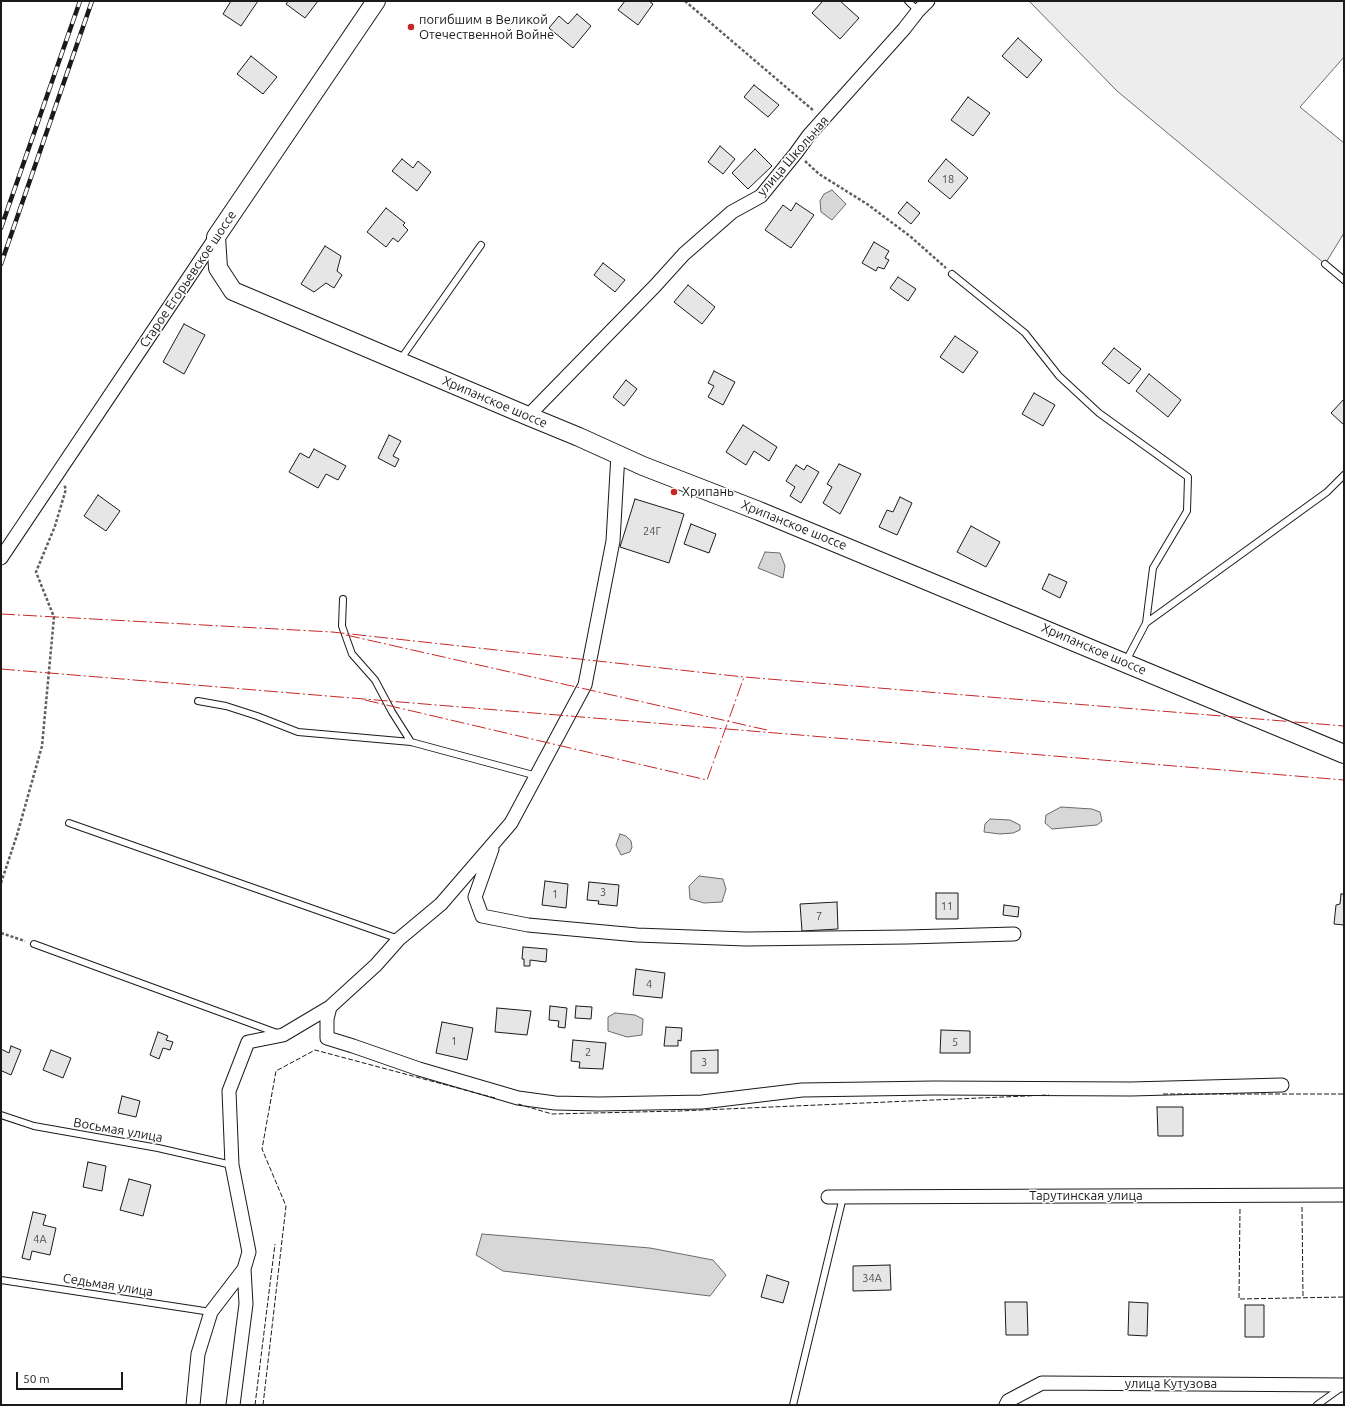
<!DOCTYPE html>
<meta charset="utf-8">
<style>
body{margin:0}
#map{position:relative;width:1345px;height:1406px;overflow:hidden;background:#fff;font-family:Ubuntu,sans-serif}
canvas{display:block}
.frame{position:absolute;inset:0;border:2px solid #1a1a1a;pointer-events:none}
.scale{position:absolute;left:16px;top:1372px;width:107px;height:18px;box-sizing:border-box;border:2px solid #1a1a1a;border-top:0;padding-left:5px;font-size:12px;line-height:14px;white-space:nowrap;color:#1a1a1a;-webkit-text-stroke:3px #fff;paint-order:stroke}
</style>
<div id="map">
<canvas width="1345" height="1406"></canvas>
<div class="frame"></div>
<div class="scale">50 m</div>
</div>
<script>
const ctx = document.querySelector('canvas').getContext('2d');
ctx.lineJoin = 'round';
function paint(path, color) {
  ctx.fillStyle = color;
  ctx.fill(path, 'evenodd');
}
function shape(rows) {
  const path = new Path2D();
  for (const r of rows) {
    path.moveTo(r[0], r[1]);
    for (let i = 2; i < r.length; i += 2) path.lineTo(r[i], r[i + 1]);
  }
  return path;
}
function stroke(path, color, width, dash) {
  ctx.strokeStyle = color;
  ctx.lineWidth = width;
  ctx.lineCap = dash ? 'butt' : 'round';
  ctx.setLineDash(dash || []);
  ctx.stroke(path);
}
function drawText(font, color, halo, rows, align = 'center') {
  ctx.font = font + ' Ubuntu,sans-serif';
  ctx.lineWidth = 3;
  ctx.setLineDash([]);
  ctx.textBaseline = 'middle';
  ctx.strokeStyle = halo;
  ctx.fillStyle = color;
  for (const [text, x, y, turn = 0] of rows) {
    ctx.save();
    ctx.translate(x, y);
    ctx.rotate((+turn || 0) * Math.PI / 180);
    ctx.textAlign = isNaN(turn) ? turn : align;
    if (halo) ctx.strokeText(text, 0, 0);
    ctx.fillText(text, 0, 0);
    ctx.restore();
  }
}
const built = shape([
 [1029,1,1344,1,1344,57,1300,107,1344,143,1344,233,1325,264,1117,91,1029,1]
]);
paint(built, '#ededed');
stroke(built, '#6a6a6a', 1);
const water = shape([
 [832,190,846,204,832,220,821,212,820,201,824,194,832,190],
 [765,552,780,553,785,566,783,578,758,568,765,552],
 [1061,807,1092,809,1100,812,1102,821,1097,825,1052,829,1045,823,1046,815,1061,807],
 [990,819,1010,820,1020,825,1020,830,1013,833,1000,834,984,832,985,824,990,819],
 [620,834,626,836,631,841,632,847,630,852,621,855,616,845,620,834],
 [699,876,723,879,726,889,722,902,704,903,690,899,689,886,699,876],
 [615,1013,635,1015,643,1019,642,1035,627,1037,608,1031,608,1017,615,1013],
 [482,1234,650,1248,713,1260,726,1275,710,1296,503,1271,476,1255,482,1234]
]);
paint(water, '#d7d7d7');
stroke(water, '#6a6a6a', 1);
const building = shape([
 [231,1,258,1,241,26,223,14,231,1],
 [288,1,318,1,305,18,286,4,288,1],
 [625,1,649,1,653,4,638,25,618,10,625,1],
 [823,1,840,1,859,18,840,39,812,13,823,1],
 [577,14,591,26,573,48,549,28,559,16,568,24,577,14],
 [1018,38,1042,60,1027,78,1002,56,1018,38],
 [251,56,277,77,263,94,237,74,251,56],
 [754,85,779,105,768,117,744,97,754,85],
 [968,97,990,113,973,136,951,120,968,97],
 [720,146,735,159,723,174,708,162,720,146],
 [755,149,772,166,748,189,732,173,755,149],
 [402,159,413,168,418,161,431,172,417,191,392,171,402,159],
 [946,159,968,178,950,199,928,181,946,159],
 [907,202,920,213,911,224,898,213,907,202],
 [796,203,814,215,791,248,765,230,783,205,791,211,796,203],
 [386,208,405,223,403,225,408,230,398,242,393,238,386,247,367,232,386,208],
 [874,242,889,251,885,258,889,260,884,269,878,267,876,271,862,263,874,242],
 [325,246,341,256,337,271,342,275,334,288,326,283,314,292,301,284,325,246],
 [603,263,625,280,615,292,594,275,603,263],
 [898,277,916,289,908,301,890,288,898,277],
 [688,285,715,307,702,324,674,302,688,285],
 [184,324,205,335,184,374,163,362,184,324],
 [955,336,978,352,963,373,940,357,955,336],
 [1114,348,1141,369,1129,384,1102,363,1114,348],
 [714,371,735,382,723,405,708,397,714,386,708,383,714,371],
 [1149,374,1181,400,1168,417,1136,391,1149,374],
 [626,380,637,389,624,406,613,397,626,380],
 [1034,393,1055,405,1043,426,1022,414,1034,393],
 [1344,399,1344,425,1331,413,1344,399],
 [743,425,777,447,769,461,754,451,746,465,726,452,743,425],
 [389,435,401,441,393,456,399,459,395,467,378,458,389,435],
 [314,449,346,466,338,480,326,474,318,488,289,472,300,453,309,458,314,449],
 [839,464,861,474,840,514,823,503,832,487,827,484,839,464],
 [796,465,804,470,807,465,819,472,801,503,790,496,795,487,786,481,796,465],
 [98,495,120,511,106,531,84,516,98,495],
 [900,497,912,503,897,535,879,527,887,510,893,512,900,497],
 [635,499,684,514,669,563,620,547,635,499],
 [691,524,716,534,709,553,684,544,691,524],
 [971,526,1000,542,986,567,957,552,971,526],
 [1049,574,1067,582,1060,598,1042,589,1049,574],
 [545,881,568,884,566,908,542,905,545,881],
 [589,882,619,885,617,906,598,904,599,901,587,900,589,882],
 [936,893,958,893,958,919,936,919,936,893],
 [1341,894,1344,894,1344,925,1334,924,1336,905,1340,904,1341,894],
 [837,902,838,929,802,931,800,904,837,902],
 [1004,905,1019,907,1018,917,1003,915,1004,905],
 [523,947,547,949,546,962,530,960,530,966,524,966,524,959,522,959,523,947],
 [636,969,665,973,662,998,633,995,636,969],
 [550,1006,567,1008,565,1028,558,1027,559,1021,549,1020,550,1006],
 [576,1006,592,1007,591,1019,575,1018,576,1006],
 [497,1008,531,1011,527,1035,495,1032,497,1008],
 [442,1022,473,1028,467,1060,436,1053,442,1022],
 [666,1027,682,1028,681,1041,678,1040,678,1046,664,1046,666,1027],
 [941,1030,970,1031,970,1053,940,1053,941,1030],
 [158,1032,168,1036,166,1040,173,1042,170,1050,163,1048,159,1059,150,1055,158,1032],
 [573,1040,606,1043,603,1069,579,1068,580,1062,571,1061,573,1040],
 [11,1046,21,1050,11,1075,2,1071,1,1072,1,1049,9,1053,11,1046],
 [51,1050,71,1058,63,1078,43,1070,51,1050],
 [718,1050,718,1073,691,1073,691,1051,718,1050],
 [122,1096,140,1101,136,1117,118,1113,122,1096],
 [1157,1107,1183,1107,1183,1136,1158,1136,1157,1107],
 [88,1162,106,1166,102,1191,83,1187,88,1162],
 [129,1179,151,1185,143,1216,120,1210,129,1179],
 [33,1212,46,1215,43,1225,56,1228,50,1255,32,1251,30,1260,22,1258,33,1212],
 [890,1265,891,1290,853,1291,853,1266,890,1265],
 [767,1275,789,1282,783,1303,761,1297,767,1275],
 [1005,1302,1027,1302,1028,1335,1006,1335,1005,1302],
 [1129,1302,1148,1303,1147,1336,1128,1335,1129,1302],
 [1245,1305,1264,1305,1264,1337,1245,1337,1245,1305]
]);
paint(building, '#e6e6e6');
stroke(building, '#1a1a1a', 1);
const service = shape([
 [908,1,918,11],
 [1325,264,1344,280],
 [952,274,1025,333,1059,376,1099,413,1188,477,1187,511,1153,568,1146,623,1126,661],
 [400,360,481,245],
 [343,599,342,626,352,654,375,680,392,712,411,742],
 [1146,623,1327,492,1344,475],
 [198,701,226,706,257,716,298,732,411,742,537,776],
 [69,823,399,939],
 [34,944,277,1033],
 [1,1115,34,1126,158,1148,232,1165],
 [1,1280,211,1312],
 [793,1405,843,1197],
 [1317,1405,1342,1387]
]);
const minor = shape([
 [528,416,655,286,684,254,732,212,761,196,796,153,809,135,904,29,918,11,928,1],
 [1,558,216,237],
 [492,849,475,897,482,916,528,925,637,935,746,939,907,937,1014,934],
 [330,1007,327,1019,327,1038,353,1046,419,1069,518,1098,555,1103,599,1104,702,1102,802,1090,934,1088,1131,1089,1282,1085],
 [828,1197,1344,1195],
 [193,1405,198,1354,211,1312,244,1269,249,1252,232,1165,229,1091,248,1042,283,1035,330,1007,376,965,399,939,441,904,511,823,585,685,613,541,618,454],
 [233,1405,246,1304,244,1269],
 [1006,1405,1008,1401,1042,1383,1344,1385]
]);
const secondary = shape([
 [376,1,216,237,218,268,233,291,528,416,579,437,643,466,759,511,1344,754]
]);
stroke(service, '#1a1a1a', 8);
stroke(minor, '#1a1a1a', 15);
stroke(secondary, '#1a1a1a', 20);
stroke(shape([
 [685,1,814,111],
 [805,161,819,174,867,204,911,237,946,268],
 [1,883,17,835,42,746,54,617,36,572,55,526,66,489,64,485],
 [1,933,25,941]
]), '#5f5f5f', 2.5, [3, 2]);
stroke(service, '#fff', 6);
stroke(minor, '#fff', 13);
stroke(secondary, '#fff', 18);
const rail = shape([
 [1,228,80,1],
 [1,264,92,1]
]);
stroke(rail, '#1a1a1a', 4.5);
stroke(rail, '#fff', 3, [9]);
stroke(shape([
 [1163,1094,1344,1094],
 [518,1104,552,1114,679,1111,1049,1095],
 [1302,1207,1303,1297],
 [1240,1209,1239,1299,1344,1297],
 [255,1405,275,1244],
 [263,1405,286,1206,262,1149,276,1071,315,1050,495,1098]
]), '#1a1a1a', 1, [5, 2]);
stroke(shape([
 [1,614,332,632,744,677,1344,726],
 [346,635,767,730],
 [1,669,1344,780],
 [365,700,707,780,744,677]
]), '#c62828', 1, [14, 3, 2, 3]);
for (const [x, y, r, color] of [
 [411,27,4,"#c62828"],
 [674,492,4,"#c62828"]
]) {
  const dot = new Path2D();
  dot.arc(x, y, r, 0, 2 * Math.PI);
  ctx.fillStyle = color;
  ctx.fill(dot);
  stroke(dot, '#fff', 1.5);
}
drawText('11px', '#4d4d4d', null, [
 ["18",948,179],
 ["24Г",652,531],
 ["3",603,892],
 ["1",555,894],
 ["11",947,906],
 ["7",819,916],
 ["4",649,984],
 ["1",454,1041],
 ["5",955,1042],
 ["2",588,1052],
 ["3",704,1062],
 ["4А",40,1239],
 ["34А",872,1278]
]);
drawText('13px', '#1a1a1a', '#fff', [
 ["погибшим в Великой",419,20],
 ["Отечественной Войне",419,35],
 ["Хрипань",682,492]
], 'left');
drawText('13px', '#1a1a1a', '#fff', [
 ["улица Школьная",793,156,-49],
 ["Старое Егорьевское шоссе",188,279,-56],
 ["Хрипанское шоссе",495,402,23],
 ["Хрипанское шоссе",794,525,22],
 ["Хрипанское шоссе",1094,649,23],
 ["Восьмая улица",118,1130,10],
 ["Тарутинская улица",1086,1196],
 ["Седьмая улица",108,1285,9],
 ["улица Кутузова",1171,1384]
]);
</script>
